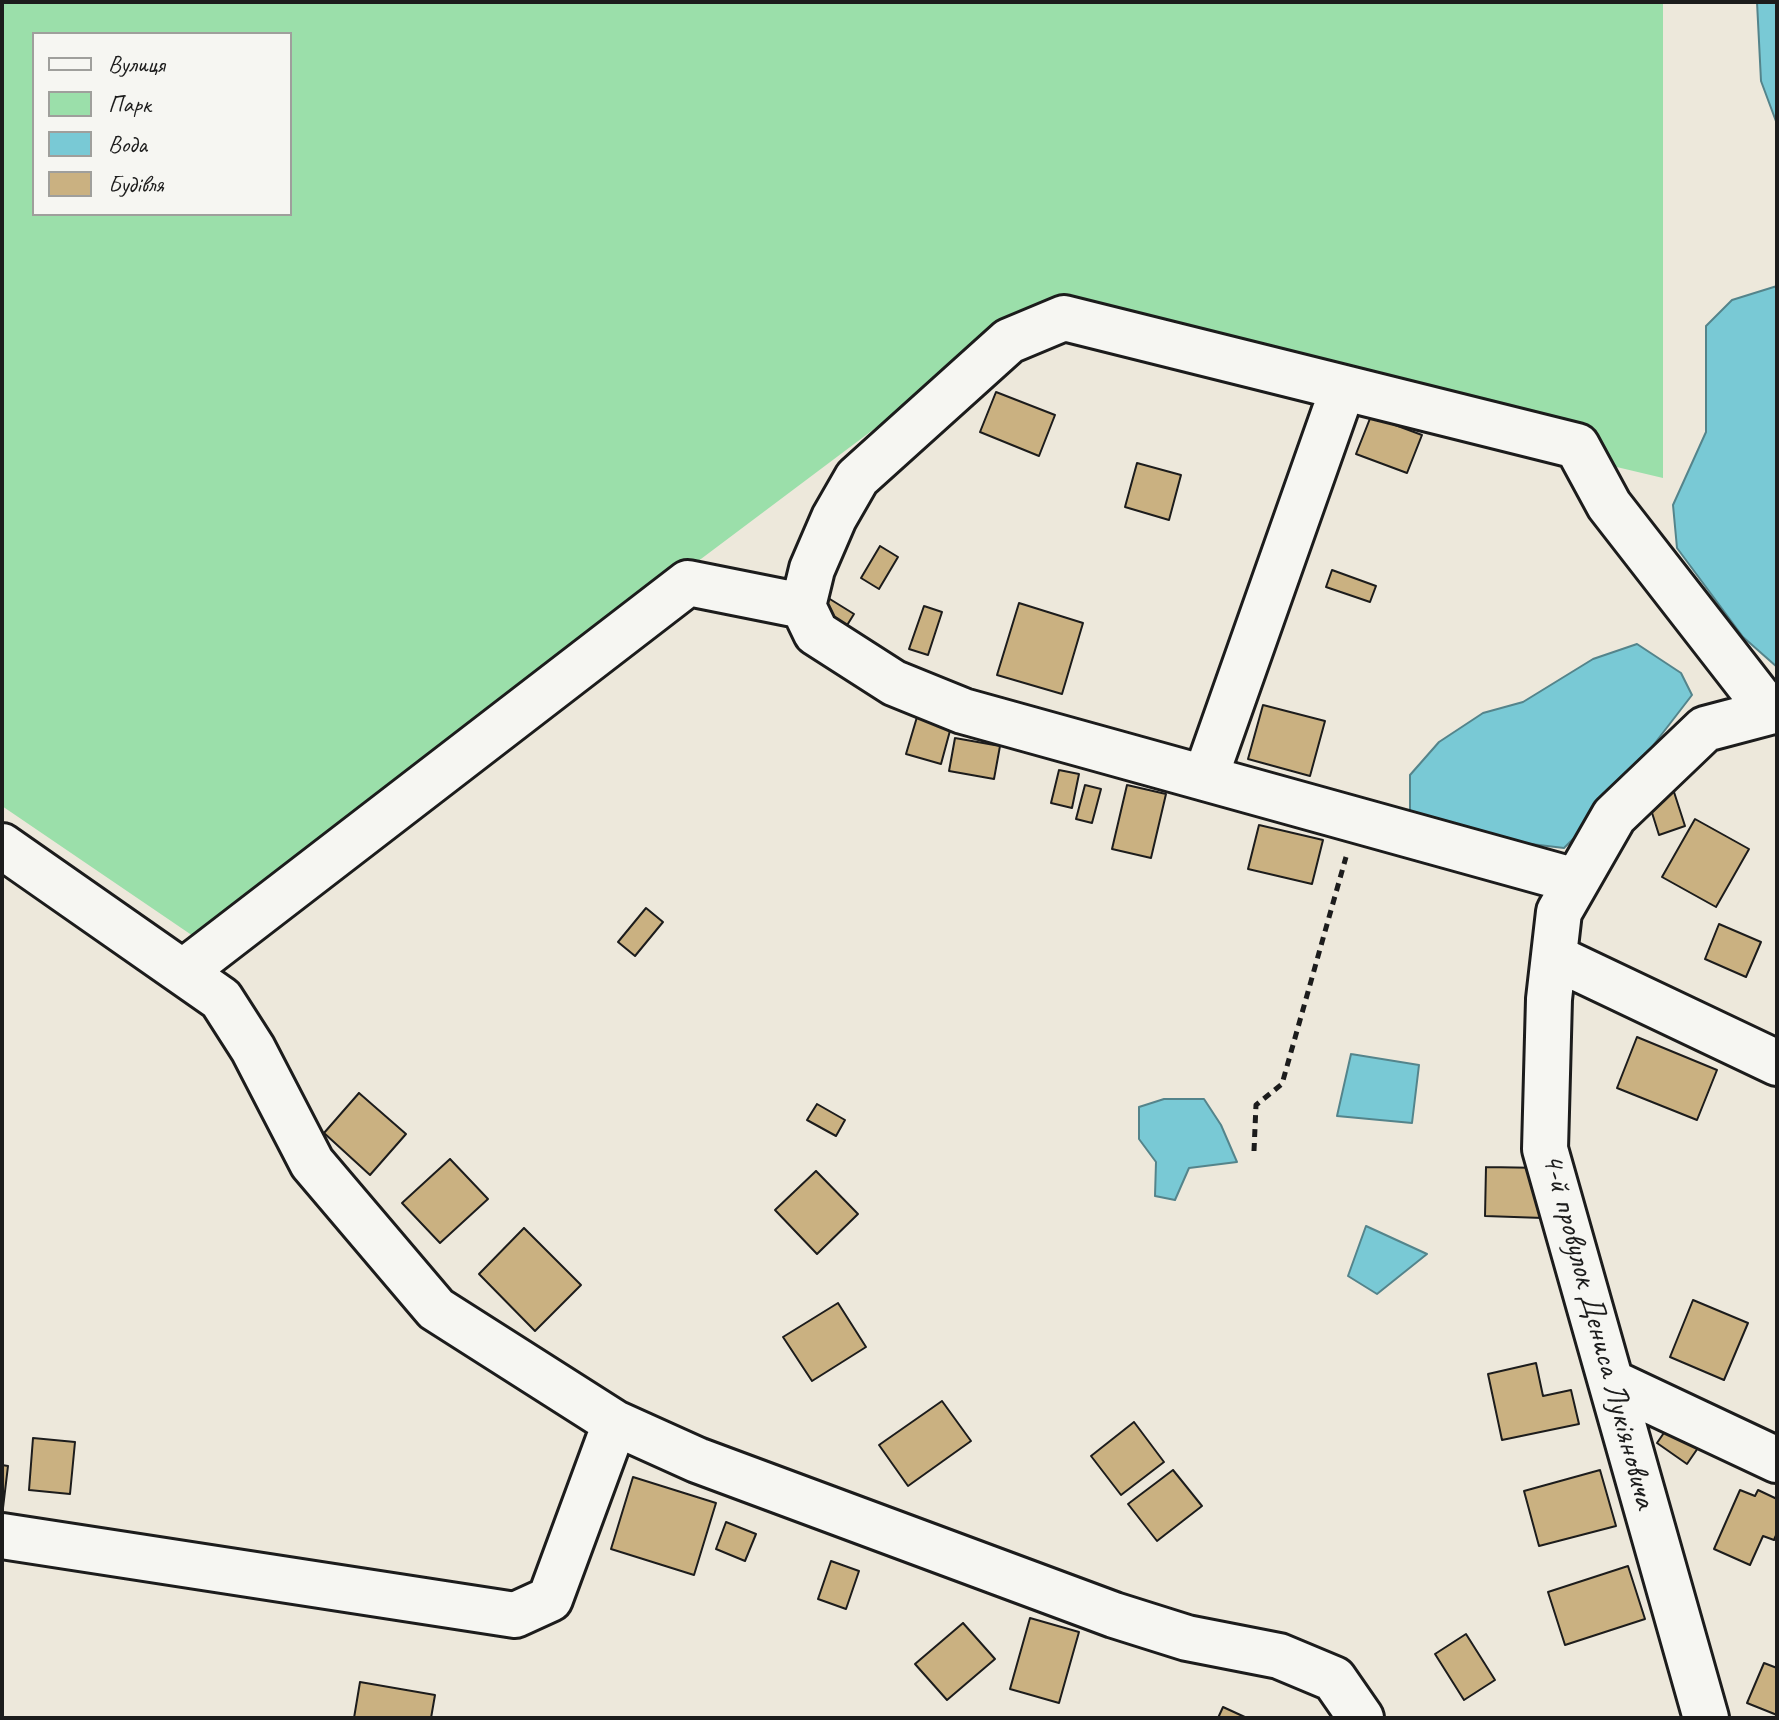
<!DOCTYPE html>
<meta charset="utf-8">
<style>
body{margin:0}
#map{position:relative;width:1779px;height:1720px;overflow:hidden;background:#ede8db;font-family:Caveat,sans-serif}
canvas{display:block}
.frame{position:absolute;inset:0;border:4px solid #1c1c1c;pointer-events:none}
.legend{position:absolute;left:32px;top:32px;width:260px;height:184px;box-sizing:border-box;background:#f6f6f2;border:2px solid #9f9f9c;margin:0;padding:10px 14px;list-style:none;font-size:24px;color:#1c1c1c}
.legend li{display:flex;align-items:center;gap:16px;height:40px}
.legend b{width:40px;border:2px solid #9f9f9c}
</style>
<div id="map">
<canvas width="1779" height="1720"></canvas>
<div class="frame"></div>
<ul class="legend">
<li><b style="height:10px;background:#f6f6f2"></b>Вулиця</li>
<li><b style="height:22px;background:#9bdfaa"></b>Парк</li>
<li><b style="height:22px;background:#79c9d5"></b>Вода</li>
<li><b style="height:22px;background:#cab181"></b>Будівля</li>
</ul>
</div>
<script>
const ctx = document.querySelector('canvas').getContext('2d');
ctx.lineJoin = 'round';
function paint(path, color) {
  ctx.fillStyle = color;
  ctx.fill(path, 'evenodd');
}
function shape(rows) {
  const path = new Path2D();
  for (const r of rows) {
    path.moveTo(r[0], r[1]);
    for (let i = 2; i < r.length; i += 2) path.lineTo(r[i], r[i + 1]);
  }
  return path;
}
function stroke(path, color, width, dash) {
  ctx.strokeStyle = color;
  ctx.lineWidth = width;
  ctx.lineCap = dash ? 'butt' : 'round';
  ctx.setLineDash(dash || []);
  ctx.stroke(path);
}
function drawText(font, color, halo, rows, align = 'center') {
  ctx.font = font + ' Caveat,sans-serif';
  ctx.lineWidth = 8;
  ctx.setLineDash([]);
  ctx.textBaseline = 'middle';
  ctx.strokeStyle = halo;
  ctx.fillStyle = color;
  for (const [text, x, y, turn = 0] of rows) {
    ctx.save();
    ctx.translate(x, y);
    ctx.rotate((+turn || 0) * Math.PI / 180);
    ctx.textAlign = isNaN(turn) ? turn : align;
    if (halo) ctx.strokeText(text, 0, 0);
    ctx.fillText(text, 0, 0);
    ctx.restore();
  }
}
paint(shape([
 [2,2,1663,2,1663,478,1014,324,196,938,2,806],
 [34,34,290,34,290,214,34,214]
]), '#9bdfaa');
const water = shape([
 [1757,2,1777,2,1777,124,1761,81,1757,2],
 [1777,286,1777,667,1743,637,1677,548,1673,505,1706,432,1706,326,1732,300,1777,286],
 [1637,644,1681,673,1692,695,1608,804,1564,848,1472,837,1410,812,1410,775,1439,742,1483,713,1523,702,1593,659,1637,644],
 [1351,1054,1419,1065,1412,1123,1337,1116,1351,1054],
 [1164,1099,1204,1099,1221,1125,1237,1162,1189,1168,1175,1200,1155,1196,1156,1162,1139,1139,1139,1107,1164,1099],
 [1366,1226,1427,1254,1377,1294,1348,1276,1366,1226]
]);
paint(water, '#79c9d5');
stroke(water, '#54848b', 2);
const building = shape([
 [996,392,1055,415,1039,456,980,432,996,392],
 [1371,416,1422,435,1407,473,1356,454,1371,416],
 [1137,463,1181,475,1169,520,1125,507,1137,463],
 [880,546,898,557,879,589,861,578,880,546],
 [1332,570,1376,586,1370,602,1326,587,1332,570],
 [825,596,854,614,841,635,812,617,825,596],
 [1019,603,1083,623,1062,694,997,675,1019,603],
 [924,606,942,612,928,655,909,649,924,606],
 [1263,705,1325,721,1310,776,1248,759,1263,705],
 [917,717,951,727,941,764,906,754,917,717],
 [955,738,1000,746,994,779,949,771,955,738],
 [1059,770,1079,774,1072,808,1051,803,1059,770],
 [1085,785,1101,789,1092,823,1076,819,1085,785],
 [1127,785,1166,794,1151,858,1112,849,1127,785],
 [1674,792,1685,826,1659,835,1648,800,1674,792],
 [1695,819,1749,849,1716,907,1662,877,1695,819],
 [1259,825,1323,840,1312,884,1248,869,1259,825],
 [646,908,663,922,635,956,618,942,646,908],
 [1719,924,1761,942,1746,977,1705,959,1719,924],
 [1637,1037,1717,1070,1697,1120,1617,1088,1637,1037],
 [359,1093,406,1134,370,1175,324,1133,359,1093],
 [817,1104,845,1120,836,1136,807,1120,817,1104],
 [450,1159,488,1199,440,1243,402,1203,450,1159],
 [1486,1167,1545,1168,1543,1218,1485,1216,1486,1167],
 [816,1171,858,1214,817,1254,775,1210,816,1171],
 [524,1228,581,1285,535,1331,479,1274,524,1228],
 [1693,1300,1748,1323,1724,1380,1670,1357,1693,1300],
 [838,1303,866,1347,812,1381,783,1337,838,1303],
 [1536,1363,1543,1396,1571,1390,1579,1424,1502,1440,1488,1374,1536,1363],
 [942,1401,971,1441,908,1486,879,1445,942,1401],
 [1134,1422,1164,1462,1121,1495,1091,1456,1134,1422],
 [1670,1424,1700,1445,1687,1464,1657,1443,1670,1424],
 [33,1438,75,1442,70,1494,29,1490,33,1438],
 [2,1465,8,1466,3,1508,2,1507,2,1465],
 [1173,1470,1202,1506,1157,1541,1128,1504,1173,1470],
 [1600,1470,1616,1526,1539,1546,1524,1491,1600,1470],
 [633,1477,716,1503,694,1575,611,1549,633,1477],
 [1740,1490,1755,1496,1758,1490,1777,1499,1777,1533,1774,1540,1763,1536,1750,1565,1714,1549,1740,1490],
 [726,1522,756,1534,745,1561,716,1549,726,1522],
 [831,1561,859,1571,846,1609,818,1599,831,1561],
 [1628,1566,1645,1619,1565,1645,1548,1592,1628,1566],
 [1030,1618,1079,1632,1059,1703,1010,1689,1030,1618],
 [963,1623,995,1659,947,1700,915,1664,963,1623],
 [1466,1634,1495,1680,1464,1700,1435,1654,1466,1634],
 [1764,1663,1777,1668,1777,1715,1747,1703,1764,1663],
 [360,1682,435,1695,431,1718,354,1718,360,1682],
 [1223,1707,1247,1718,1218,1718,1223,1707]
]);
paint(building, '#cab181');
stroke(building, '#1c1c1c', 2);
const minor = shape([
 [1205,778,1343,388],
 [2,846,221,999,253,1049,312,1163,436,1309,615,1423,697,1460,1114,1615,1187,1638,1279,1656,1334,1679,1361,1718],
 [1576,881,963,711,894,683,816,633,803,606,812,569,834,518,857,478,1009,341,1064,318,1577,446,1609,505,1770,712],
 [1554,957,1777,1063],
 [183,972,688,583,803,606],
 [1611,1382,1777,1460],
 [2,1536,515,1615,550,1599,615,1423],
 [1706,1718,1545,1149,1549,999,1559,912,1614,816,1705,729,1777,710]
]);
stroke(minor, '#1c1c1c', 50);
stroke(shape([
 [1254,1151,1256,1105,1282,1084,1346,857]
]), '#1c1c1c', 5, [8, 6]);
stroke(minor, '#f6f6f2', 44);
drawText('32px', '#1c1c1c', '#f6f6f2', [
 ["4-й провулок Дениса Лукіяновича",1598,1331,75]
]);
</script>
